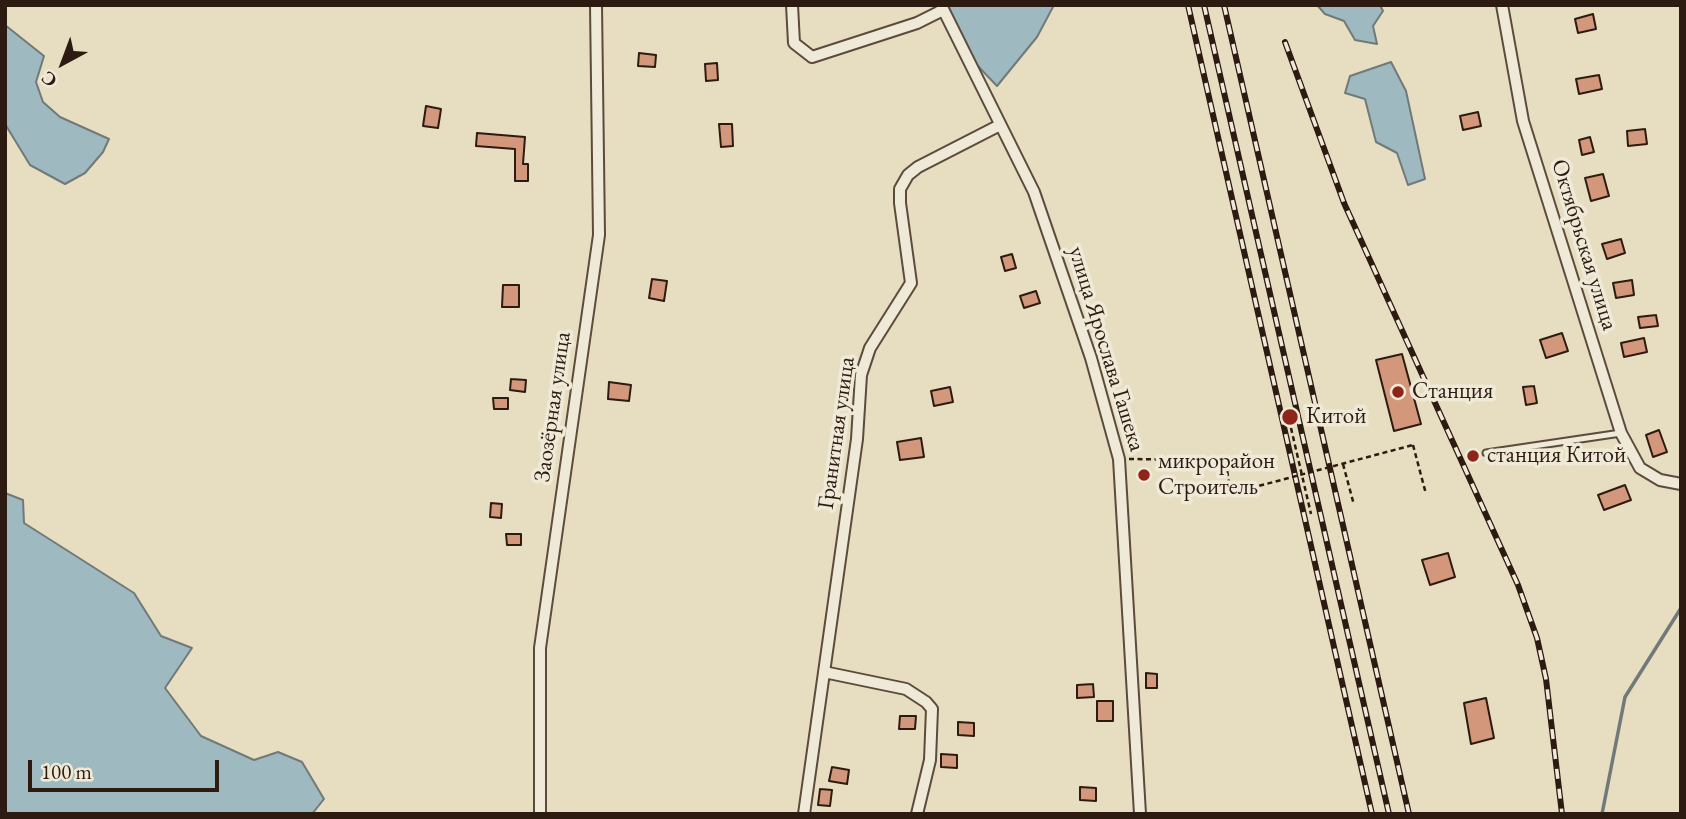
<!DOCTYPE html>
<meta charset="utf-8">
<style>
body{margin:0}
#map{position:relative;width:1686px;height:819px;overflow:hidden;background:#e7dec1;font-family:"EB Garamond",serif}
canvas{display:block}
.frame{position:absolute;inset:0;border:7px solid #2d1a10;pointer-events:none}
.north{position:absolute;left:28px;top:28px;width:70px;height:70px;-webkit-text-stroke:5px #efead7;paint-order:stroke;rotate:221deg;font-size:19px;font-weight:700;line-height:28px;text-align:center;color:#2d1a10}
.north::after{content:'';display:block;margin:auto;width:24px;height:32px;background:#2d1a10;clip-path:polygon(50% 0,100% 100%,50% 72%,0 100%)}
.scale{position:absolute;left:28px;top:760px;width:191px;height:32px;box-sizing:border-box;border:4px solid #2d1a10;border-top:0;padding-left:9px;font-size:21px;line-height:24px;white-space:nowrap;color:#2d1a10;-webkit-text-stroke:5px #efead7;paint-order:stroke}
</style>
<div id="map">
<canvas width="1686" height="819"></canvas>
<div class="frame"></div>
<div class="north">С</div>
<div class="scale">100 m</div>
</div>
<script>
const ctx = document.querySelector('canvas').getContext('2d');
ctx.lineJoin = 'round';
function paint(path, color) {
  ctx.fillStyle = color;
  ctx.fill(path, 'evenodd');
}
function shape(rows) {
  const path = new Path2D();
  for (const r of rows) {
    path.moveTo(r[0], r[1]);
    for (let i = 2; i < r.length; i += 2) path.lineTo(r[i], r[i + 1]);
  }
  return path;
}
function stroke(path, color, width, dash) {
  ctx.strokeStyle = color;
  ctx.lineWidth = width;
  ctx.lineCap = dash ? 'butt' : 'round';
  ctx.setLineDash(dash || []);
  ctx.stroke(path);
}
function drawText(font, color, halo, rows, align = 'center') {
  ctx.font = font + ' "EB Garamond",serif';
  ctx.lineWidth = 7;
  ctx.setLineDash([]);
  ctx.textBaseline = 'middle';
  ctx.strokeStyle = halo;
  ctx.fillStyle = color;
  for (const [text, x, y, turn = 0] of rows) {
    ctx.save();
    ctx.translate(x, y);
    ctx.rotate((+turn || 0) * Math.PI / 180);
    ctx.textAlign = isNaN(turn) ? turn : align;
    if (halo) ctx.strokeText(text, 0, 0);
    ctx.fillText(text, 0, 0);
    ctx.restore();
  }
}
const water = shape([
 [946,5,1054,5,1037,37,997,86,974,62,946,5],
 [1317,5,1380,5,1383,11,1373,26,1377,44,1355,40,1344,21,1325,14,1317,5],
 [5,25,44,56,36,82,43,102,60,117,109,139,103,152,85,173,65,184,30,165,5,124,5,25],
 [1391,62,1406,91,1425,179,1408,185,1397,153,1376,142,1365,99,1345,93,1350,76,1391,62],
 [5,493,23,500,24,523,134,593,161,636,192,648,165,688,201,736,254,760,278,752,302,762,324,799,312,814,5,814,5,493]
]);
paint(water, '#9eb9bf');
stroke(water, '#717979', 2);
stroke(shape([
 [1602,814,1625,697,1681,608]
]), '#717979', 3.5);
const building = shape([
 [1593,14,1596,29,1578,33,1575,19,1593,14],
 [639,53,656,55,655,67,638,66,639,53],
 [717,63,718,80,706,81,705,64,717,63],
 [1599,75,1602,89,1579,94,1576,79,1599,75],
 [426,106,441,109,438,128,423,126,426,106],
 [1478,112,1481,126,1463,130,1460,116,1478,112],
 [719,124,732,124,733,146,721,147,719,124],
 [1645,129,1647,144,1628,146,1627,131,1645,129],
 [477,133,525,137,523,164,528,164,528,181,515,181,515,149,476,146,477,133],
 [1590,137,1594,152,1582,155,1579,140,1590,137],
 [1603,174,1609,196,1591,201,1585,178,1603,174],
 [1621,239,1625,253,1607,259,1602,244,1621,239],
 [1012,254,1016,268,1005,271,1001,257,1012,254],
 [652,279,667,281,664,301,649,298,652,279],
 [1632,280,1634,295,1616,298,1613,283,1632,280],
 [503,285,519,285,519,307,502,307,503,285],
 [1036,291,1040,303,1024,308,1020,296,1036,291],
 [1656,315,1658,326,1640,328,1638,317,1656,315],
 [1562,333,1568,351,1546,358,1540,340,1562,333],
 [1644,338,1647,352,1624,357,1621,343,1644,338],
 [1402,354,1421,424,1394,431,1376,360,1402,354],
 [511,379,526,380,525,392,510,390,511,379],
 [609,382,631,385,629,401,608,399,609,382],
 [1534,386,1537,403,1526,405,1523,387,1534,386],
 [950,387,953,402,934,406,931,391,950,387],
 [493,398,508,398,508,409,494,409,493,398],
 [1659,430,1667,452,1653,457,1646,435,1659,430],
 [921,438,924,457,900,460,897,442,921,438],
 [1625,485,1631,500,1604,510,1598,495,1625,485],
 [491,503,502,504,501,518,490,517,491,503],
 [506,534,521,534,521,545,507,545,506,534],
 [1448,553,1455,577,1430,585,1422,560,1448,553],
 [1146,673,1157,674,1157,688,1146,688,1146,673],
 [1093,684,1094,697,1077,698,1077,685,1093,684],
 [1486,698,1494,738,1471,744,1464,703,1486,698],
 [1097,701,1113,701,1113,721,1097,721,1097,701],
 [900,716,916,716,915,729,899,729,900,716],
 [958,722,974,723,974,736,958,735,958,722],
 [941,754,957,755,957,768,941,767,941,754],
 [832,767,849,770,847,784,829,781,832,767],
 [1080,787,1096,788,1096,801,1080,800,1080,787],
 [820,789,832,790,830,806,818,805,820,789]
]);
paint(building, '#d3987c');
stroke(building, '#2d1a10', 2);
const service = shape([
 [1486,453,1621,433]
]);
const minor = shape([
 [792,5,794,43,812,57,917,23,943,10],
 [941,5,1034,192,1091,358,1119,459,1140,814],
 [1502,5,1523,121,1621,433,1640,468,1660,480,1681,484],
 [824,672,906,689,926,702,932,709,930,760,917,814],
 [540,814,540,648,599,235,596,5],
 [804,814,857,439,861,375,870,348,911,283,900,203,900,189,908,175,918,167,1000,125]
]);
stroke(service, '#5c4b3c', 9);
stroke(minor, '#5c4b3c', 14);
stroke(shape([
 [1291,428,1311,514],
 [1413,445,1426,494],
 [1129,459,1209,460,1225,457,1230,490,1251,488],
 [1343,464,1354,505]
]), '#2d1a10', 2.5, [5, 3.5]);
stroke(service, '#efead7', 5);
stroke(minor, '#efead7', 10);
const rail = shape([
 [1188,5,1372,814],
 [1204,5,1389,814],
 [1224,5,1409,814],
 [1285,42,1344,203,1518,585,1537,638,1546,679,1562,814]
]);
stroke(rail, '#2d1a10', 6);
stroke(rail, '#efead7', 3.5, [10]);
stroke(shape([
 [1251,488,1413,445]
]), '#2d1a10', 2.5, [5, 3.5]);
for (const [x, y, r, color] of [
 [1398,392,7,"#8f2418"],
 [1290,417,9,"#8f2418"],
 [1473,456,7,"#8f2418"],
 [1144,475,7,"#8f2418"]
]) {
  const dot = new Path2D();
  dot.arc(x, y, r, 0, 2 * Math.PI);
  ctx.fillStyle = color;
  ctx.fill(dot);
  stroke(dot, '#efead7', 2.5);
}
drawText('23px', '#2d1a10', '#efead7', [
 ["Октябрьская улица",1584,245,73],
 ["улица Ярослава Гашека",1106,349,73],
 ["Заозёрная улица",553,407,-82],
 ["Гранитная улица",837,433,-82]
]);
drawText('23px', '#2d1a10', '#efead7', [
 ["Станция",1412,392],
 ["Китой",1306,417],
 ["станция Китой",1487,456],
 ["микрорайон",1158,462],
 ["Строитель",1158,488]
], 'left');
</script>
